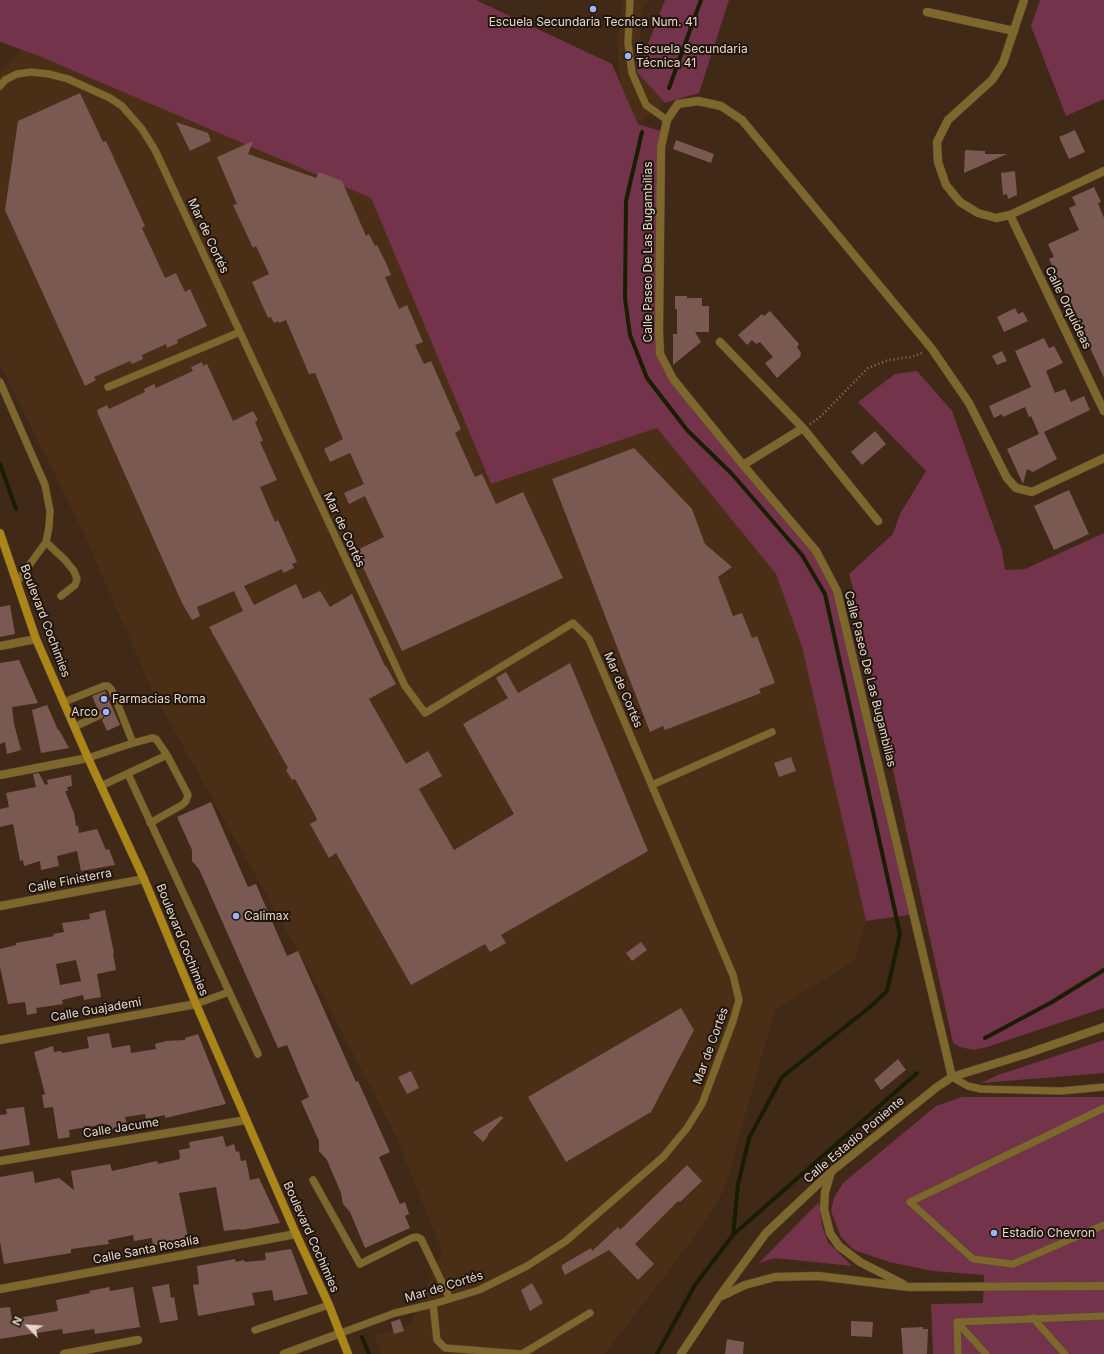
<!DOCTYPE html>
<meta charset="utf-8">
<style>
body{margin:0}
#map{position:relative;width:1104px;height:1354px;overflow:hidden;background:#402917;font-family:Inter,sans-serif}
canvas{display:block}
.north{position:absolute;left:8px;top:1306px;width:40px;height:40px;-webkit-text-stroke:3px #1f150d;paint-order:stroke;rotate:295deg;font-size:11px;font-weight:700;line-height:16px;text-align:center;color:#e6d7cc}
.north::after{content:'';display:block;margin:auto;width:14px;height:18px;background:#e6d7cc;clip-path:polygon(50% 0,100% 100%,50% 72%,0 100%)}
</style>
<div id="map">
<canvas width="1104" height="1354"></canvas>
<div class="north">N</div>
</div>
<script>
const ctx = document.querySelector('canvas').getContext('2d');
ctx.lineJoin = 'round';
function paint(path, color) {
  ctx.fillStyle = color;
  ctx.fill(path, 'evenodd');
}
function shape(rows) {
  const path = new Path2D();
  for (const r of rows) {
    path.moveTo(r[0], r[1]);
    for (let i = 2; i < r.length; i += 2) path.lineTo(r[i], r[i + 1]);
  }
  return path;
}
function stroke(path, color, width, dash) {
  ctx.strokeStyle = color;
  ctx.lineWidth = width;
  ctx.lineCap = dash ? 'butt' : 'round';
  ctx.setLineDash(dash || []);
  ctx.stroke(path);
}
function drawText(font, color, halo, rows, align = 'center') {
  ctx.font = font + ' Inter,sans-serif';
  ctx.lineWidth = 4;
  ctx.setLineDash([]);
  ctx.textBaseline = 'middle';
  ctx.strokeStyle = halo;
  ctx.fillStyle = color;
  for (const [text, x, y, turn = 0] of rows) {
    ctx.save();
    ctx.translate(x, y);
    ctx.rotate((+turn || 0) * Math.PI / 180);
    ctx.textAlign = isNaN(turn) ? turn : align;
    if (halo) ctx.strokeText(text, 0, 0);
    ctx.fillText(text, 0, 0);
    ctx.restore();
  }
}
paint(shape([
 [623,0,648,0,642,11,637,72,665,103,638,124,620,81,617,41],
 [22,50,121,83,371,198,491,484,657,428,776,574,802,647,866,921,855,960,775,1010,724,1190,702,1227,605,1354,381,1354,374,1335,410,1325,442,1251,394,1132,323,996,152,691,87,540,0,364,0,73]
]), '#4a2e16');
paint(shape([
 [0,0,476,0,612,64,638,124,664,132,660,354,673,379,816,551,837,591,914,914,866,921,802,647,776,574,657,428,491,484,371,198,39,56,0,42],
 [665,0,729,0,699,93,665,103,637,72],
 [1040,0,1104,0,1104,99,1066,116,1031,26],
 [917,371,952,411,1002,550,1005,570,1025,569,1104,533,1104,1008,987,1047,973,1050,960,1047,953,1043,853,588,849,574,893,534,900,514,926,471,858,402,895,374],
 [1104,1040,1104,1073,981,1083,998,1075],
 [962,1097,1104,1097,1104,1354,933,1354,931,1304,983,1303,984,1275,933,1271,889,1262,854,1250,841,1237,831,1211,834,1198,843,1183,936,1106],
 [819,1202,822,1226,828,1242,852,1266,775,1258,759,1263]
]), '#73334a');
stroke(shape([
 [669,88,701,0],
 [642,132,626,201,625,298,630,335,647,378,687,430,732,474,802,555,825,594,900,934,887,991,870,1007,782,1077,749,1138,738,1185,733,1235,695,1285,657,1354],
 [0,464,16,509],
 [985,1038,1052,1002,1104,970],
 [733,1235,917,1073],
 [362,1337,369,1354]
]), '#191d01', 4);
paint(shape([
 [80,93,103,142,106,141,145,226,142,228,165,278,176,273,185,292,190,289,207,326,177,340,178,343,167,348,166,344,142,355,143,359,132,364,130,361,94,377,96,380,85,386,5,210,18,121],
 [176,122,208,133,211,141,190,151],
 [1075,130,1085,152,1069,159,1059,137],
 [676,140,714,154,711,163,673,149],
 [253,141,248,154,316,178,319,172,342,181,366,236,369,234,375,246,377,245,387,265,391,275,385,277,399,309,407,305,423,342,415,345,424,364,431,361,461,429,455,433,475,477,482,474,496,504,523,492,563,578,402,651,362,565,360,566,353,552,384,537,365,496,349,504,344,493,364,484,350,453,330,462,324,449,343,439,315,373,309,374,286,320,279,323,278,321,274,323,271,317,268,318,252,282,269,274,256,246,253,248,233,205,237,204,217,157],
 [965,150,985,151,985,154,1007,154,964,173],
 [1015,171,1017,195,1008,199,1007,194,1003,195,1001,173],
 [1094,187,1101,202,1098,203,1104,218,1104,378,1049,259,1054,257,1048,244,1079,230,1069,208,1076,205,1072,197],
 [675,296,687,296,687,298,702,298,702,306,709,306,709,332,695,332,701,342,673,365,673,334,677,334,677,309,675,309],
 [1015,308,1018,314,1023,312,1028,321,1004,332,997,317],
 [770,311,799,344,797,347,801,353,800,357,777,378,765,363,773,357,760,342,756,344,752,340,747,345,738,335,762,314,764,316],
 [1044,338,1049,348,1054,346,1063,363,1046,371,1055,393,1065,389,1071,402,1084,396,1090,410,1044,432,1057,459,1033,472,1027,469,1023,484,1007,449,1039,434,1031,416,1029,417,1025,407,1003,417,1002,414,994,418,989,406,1031,387,1015,351],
 [1002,351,1007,361,997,365,992,356],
 [202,362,203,366,207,364,233,421,253,411,258,420,255,422,263,441,260,442,277,480,260,487,275,522,278,520,297,562,292,564,294,568,283,573,282,569,244,586,254,605,296,584,303,599,320,591,330,607,352,594,385,666,386,666,396,684,369,699,406,764,428,751,442,776,419,789,454,850,514,814,463,724,508,698,496,678,506,672,518,693,570,663,648,851,501,935,506,943,490,952,485,944,411,985,336,853,329,858,310,824,317,820,315,815,295,779,292,780,286,770,288,768,209,627,243,611,234,591,197,607,200,616,192,620,182,603,98,414,97,410,107,405,109,409,145,392,144,389,154,384,156,388,193,371,191,367],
 [875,431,886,444,862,465,851,452],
 [634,448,692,509,705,544,732,567,718,577,733,616,742,613,752,638,757,636,775,683,759,689,761,693,665,730,663,726,650,732,552,479],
 [1069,490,1089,534,1054,550,1034,506],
 [10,605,15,634,0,637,0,607],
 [19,660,38,703,12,707,14,724,21,750,7,754,5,742,0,744,0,663],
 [105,691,120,725,107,731,102,720,104,718,105,713,103,711,98,710,92,696],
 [47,705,58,730,59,730,69,748,41,753,32,710],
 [791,757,796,771,779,777,774,763],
 [39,773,45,785,48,784,47,780,71,775,72,786,67,787,68,791,65,791,74,813,76,826,78,825,79,833,97,829,106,850,109,849,115,865,81,871,77,851,57,856,59,866,41,870,40,861,24,866,23,860,20,861,13,824,0,827,0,809,9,807,6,793,36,787,33,774],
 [211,802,248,887,256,884,287,956,298,951,356,1082,358,1081,390,1152,379,1157,400,1204,405,1202,409,1214,405,1216,410,1228,365,1248,350,1212,343,1204,341,1193,327,1160,319,1151,319,1141,301,1101,309,1097,287,1045,278,1048,199,869,192,861,192,850,177,817],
 [105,910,114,953,113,953,116,970,97,974,101,997,84,1000,83,995,62,1000,63,1004,36,1008,37,1013,27,1015,25,1002,8,1004,0,967,0,949,16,945,16,943,54,936,53,934,64,932,62,923,90,919,89,914],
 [76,960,81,981,60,985,56,964],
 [641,942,647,950,632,961,626,953],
 [681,1008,694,1030,651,1112,566,1162,528,1097],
 [109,1033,112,1048,130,1045,131,1053,156,1049,155,1044,166,1041,185,1040,185,1038,198,1034,226,1104,165,1118,165,1115,146,1119,145,1114,125,1117,128,1127,108,1131,107,1124,69,1130,70,1137,58,1139,53,1107,44,1108,42,1095,45,1094,34,1052,53,1046,54,1052,61,1051,62,1053,89,1048,87,1037],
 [898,1059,906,1070,881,1090,874,1080,875,1079],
 [411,1071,419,1088,407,1094,398,1077],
 [24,1107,30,1145,0,1150,0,1115,7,1114,6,1109],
 [501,1116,503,1118,488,1134,488,1136,483,1142,473,1132],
 [223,1136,226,1147,234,1144,236,1152,239,1151,241,1161,246,1160,250,1180,259,1178,280,1223,241,1230,241,1229,224,1231,216,1187,179,1193,188,1238,153,1246,152,1238,134,1241,133,1235,108,1240,109,1244,71,1249,71,1253,4,1264,0,1242,0,1177,33,1171,35,1183,59,1178,74,1190,71,1171,110,1164,112,1171,157,1161,158,1164,180,1159,179,1150,190,1148,189,1142],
 [687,1165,702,1181,680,1202,678,1201,635,1244,654,1264,638,1280,609,1250,565,1275,562,1269,562,1265,591,1248,592,1251,618,1227,620,1230],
 [291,1249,308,1294,274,1301,272,1290,252,1293,255,1305,198,1316,193,1285,199,1284,197,1266,235,1259,236,1262,244,1260,245,1262,266,1260,265,1253],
 [532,1283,543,1303,530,1311,521,1290],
 [169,1284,171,1298,174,1297,178,1320,160,1323,152,1287],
 [109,1287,110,1291,133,1287,140,1327,95,1334,94,1329,63,1334,62,1329,0,1339,0,1308,10,1307,12,1319,58,1311,56,1300,90,1293,89,1291],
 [400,1319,404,1331,394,1334,391,1322],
 [851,1321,873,1322,872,1337,851,1336],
 [923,1327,923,1329,928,1329,927,1354,903,1354,901,1328],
 [727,1339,744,1342,743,1354,725,1354]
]), '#7a5953');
const service = shape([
 [630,0,628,43,632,73,646,105,667,120],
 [0,86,5,80,17,74,31,72,49,74,68,79,110,98,122,106,142,129,155,150,405,686,425,713,573,623,589,639,733,975,739,1000,733,1021,702,1104,687,1128,663,1157,566,1241,527,1266,479,1290,433,1304,395,1313,341,1333],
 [0,382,45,485,50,511,49,527,46,542,17,582],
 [108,387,240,332],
 [46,542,65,560,74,571,77,579,75,585,61,596],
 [64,702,104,686,108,686,111,689,118,705,133,743,88,758],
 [74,727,100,715],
 [133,743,152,738,156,739,167,755,188,795,186,801,182,805,150,823],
 [128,774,258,1054],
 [652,785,772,732],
 [101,786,167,755],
 [196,1004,229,992],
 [952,1077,968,1086,981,1089,1061,1091,1104,1087],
 [1104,1108,910,1202,973,1259,1013,1264,1104,1225],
 [313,1180,360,1264,412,1238,417,1237,421,1239,450,1299],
 [433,1304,437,1340,445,1348,522,1354],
 [1033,1318,1065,1354],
 [957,1322,986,1354],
 [255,1330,329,1305],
 [522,1354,590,1313],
 [958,1354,957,1322,1104,1316]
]);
const minor = shape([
 [1024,0,1003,63,992,80,948,120,937,142,938,162,946,185,960,202,978,213,996,218,1010,215,1104,171],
 [927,12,1014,31],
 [1010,215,1104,411],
 [720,342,803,428,878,521],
 [743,465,803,428],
 [0,646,36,639],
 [0,775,88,758],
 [0,906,144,879],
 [0,1040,196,1004],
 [952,1077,837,591,816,551,743,465,673,379,660,354,659,330,661,147,667,120,678,104,698,101,721,106,742,120,932,349,969,403,1007,478,1016,488,1032,492,1104,458],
 [0,1161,246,1120],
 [0,1289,296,1234],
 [64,1354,138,1340],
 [284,1354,341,1333]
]);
const tertiary = shape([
 [831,1172,825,1192,824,1209,830,1233,839,1246,860,1262,903,1284],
 [722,1296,745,1285,775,1277,818,1276,909,1287,1104,1286],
 [681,1354,719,1297,766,1233,832,1171,937,1087,952,1077,1026,1054,1104,1027]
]);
const secondary = shape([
 [0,533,36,639,88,758,144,879,196,1004,296,1234,329,1305,348,1354]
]);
stroke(service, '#5b4534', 8);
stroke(minor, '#5b4534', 9);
stroke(tertiary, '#5b4534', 9);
stroke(secondary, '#5b4534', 9);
stroke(shape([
 [810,424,819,418,868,368,888,360,911,357,922,353]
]), '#8a7667', 2.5, [1, 3]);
stroke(service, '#7e672d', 7);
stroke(minor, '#7e672d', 8);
stroke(tertiary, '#7e672d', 8);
stroke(secondary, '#aa8618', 8);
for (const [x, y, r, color] of [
 [593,9,4,"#9db4fd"],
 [628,56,4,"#9db4fd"],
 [104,699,4,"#9db4fd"],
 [106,712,4,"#9db4fd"],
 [236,916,4,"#9db4fd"],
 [994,1233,4,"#9db4fd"]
]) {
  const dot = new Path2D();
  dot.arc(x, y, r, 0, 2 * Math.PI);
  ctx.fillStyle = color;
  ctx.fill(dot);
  stroke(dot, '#1f150d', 1.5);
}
drawText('12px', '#e6d7cc', '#1f150d', [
 ["Escuela Secundaria Tecnica Num. 41",593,22,"center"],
 ["Escuela Secundaria",636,49],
 ["Técnica 41",636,63],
 ["Farmacias Roma",112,699],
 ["Arco",98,712,"right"],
 ["Calimax",244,916],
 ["Estadio Chevron",1002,1233]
], 'left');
drawText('12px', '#e6d7cc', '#1f150d', [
 ["Mar de Cortés",208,236,65],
 ["Calle Paseo De Las Bugambilias",648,252,-90],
 ["Calle Orquídeas",1068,308,64],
 ["Mar de Cortés",344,530,65],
 ["Boulevard Cochimies",45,621,69],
 ["Calle Paseo De Las Bugambilias",870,679,76],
 ["Mar de Cortés",623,690,67],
 ["Calle Finisterra",70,881,-11],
 ["Boulevard Cochimies",182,940,68],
 ["Calle Guajademi",96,1010,-10],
 ["Mar de Cortés",711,1046,-70],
 ["Calle Jacume",121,1128,-9],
 ["Calle Estadio Poniente",854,1140,-40],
 ["Boulevard Cochimies",311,1237,66],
 ["Calle Santa Rosalía",146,1250,-11],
 ["Mar de Cortés",444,1287,-17]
]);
</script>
